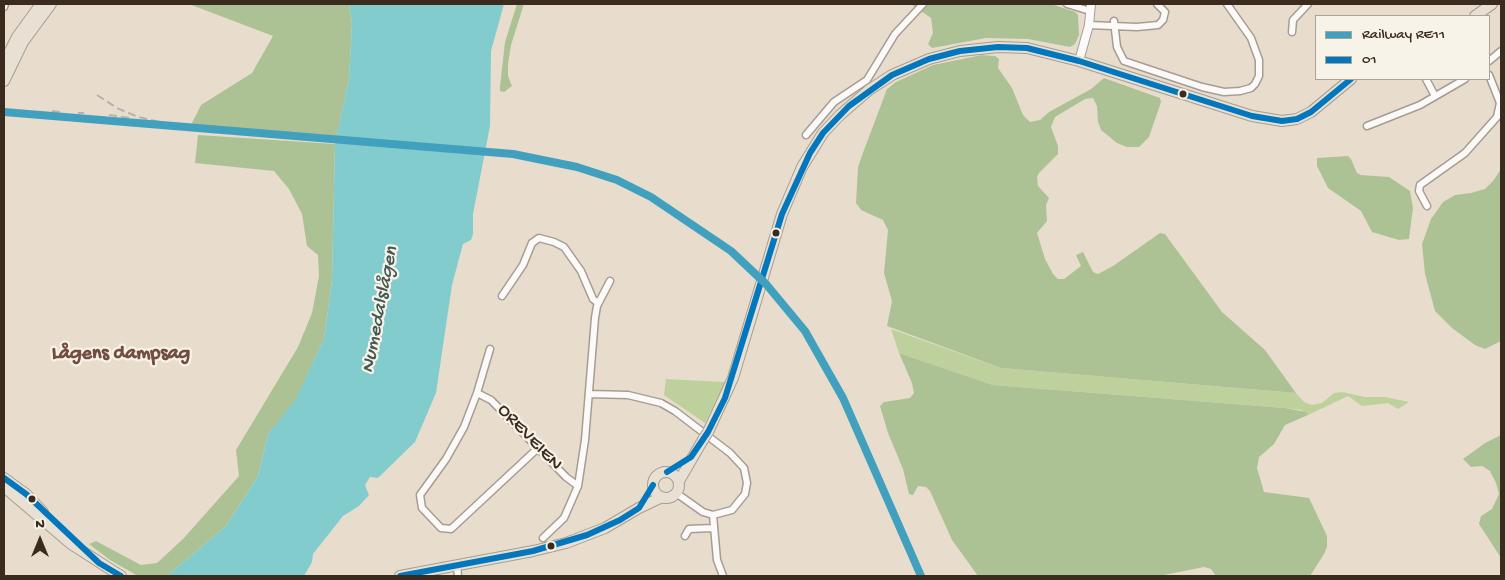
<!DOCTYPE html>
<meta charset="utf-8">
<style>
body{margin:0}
#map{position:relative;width:1505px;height:580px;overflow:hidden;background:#e8ddcd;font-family:"Gochi Hand",sans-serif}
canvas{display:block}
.frame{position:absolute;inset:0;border:5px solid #3b2a1e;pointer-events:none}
.legend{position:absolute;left:1315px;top:15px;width:175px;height:65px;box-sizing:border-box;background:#f7f3e8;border:1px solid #aca397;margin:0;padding:6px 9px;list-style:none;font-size:15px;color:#3b2a1e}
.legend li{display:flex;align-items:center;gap:10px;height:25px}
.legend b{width:25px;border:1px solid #aca397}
.north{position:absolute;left:15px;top:515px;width:50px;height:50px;-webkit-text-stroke:4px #f7f3e8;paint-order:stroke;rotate:0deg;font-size:14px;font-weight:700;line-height:20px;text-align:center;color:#3b2a1e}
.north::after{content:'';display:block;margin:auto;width:18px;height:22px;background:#3b2a1e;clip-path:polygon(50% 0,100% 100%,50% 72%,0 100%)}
</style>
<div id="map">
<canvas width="1505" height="580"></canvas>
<div class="frame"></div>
<ul class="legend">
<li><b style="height:6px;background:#42a0bf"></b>Railway RE11</li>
<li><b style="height:6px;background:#0277bd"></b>01</li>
</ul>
<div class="north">N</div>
</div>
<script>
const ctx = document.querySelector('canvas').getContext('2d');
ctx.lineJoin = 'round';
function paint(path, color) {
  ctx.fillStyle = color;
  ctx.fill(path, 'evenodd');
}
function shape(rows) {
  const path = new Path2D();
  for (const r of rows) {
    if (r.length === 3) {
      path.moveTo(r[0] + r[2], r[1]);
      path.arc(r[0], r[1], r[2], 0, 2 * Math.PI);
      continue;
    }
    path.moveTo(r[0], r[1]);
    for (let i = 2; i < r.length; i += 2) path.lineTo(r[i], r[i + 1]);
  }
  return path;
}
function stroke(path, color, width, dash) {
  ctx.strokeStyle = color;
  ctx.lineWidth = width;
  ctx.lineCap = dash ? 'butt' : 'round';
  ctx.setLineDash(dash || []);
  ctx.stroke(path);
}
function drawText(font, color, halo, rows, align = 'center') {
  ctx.font = font + ' "Gochi Hand",sans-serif';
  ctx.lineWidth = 4.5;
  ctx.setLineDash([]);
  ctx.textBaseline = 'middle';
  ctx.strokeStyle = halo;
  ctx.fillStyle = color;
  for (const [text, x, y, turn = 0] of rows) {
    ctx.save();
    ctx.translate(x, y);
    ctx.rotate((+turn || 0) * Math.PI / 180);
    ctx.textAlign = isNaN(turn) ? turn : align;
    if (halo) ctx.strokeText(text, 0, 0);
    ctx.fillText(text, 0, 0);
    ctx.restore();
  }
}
paint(shape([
 [891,329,1001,368,1296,393,1304,402,1312,405,1322,403,1334,393,1342,392,1365,397,1385,397,1409,402,1398,409,1388,403,1362,406,1348,396,1308,415,1301,410,1285,408,993,385,899,353],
 [666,379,725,382,705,423,664,395]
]), '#bed19c');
paint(shape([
 [189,4,349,4,352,24,349,79,337,136,191,125,201,105,252,73,273,36],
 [517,4,524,4,511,45,508,64,508,76,512,86,504,92,500,91,500,86,505,42],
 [911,4,1051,4,1075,12,1078,15,1079,35,1075,44,1070,47,1028,39,986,38,932,48,928,44,933,33,931,18],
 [982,55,995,56,999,59,998,68,1012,88,1023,115,1030,122,1040,120,1049,112,1091,89,1104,78,1160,98,1161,102,1149,137,1139,147,1127,147,1117,143,1101,130,1098,122,1097,106,1093,98,1085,99,1055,117,1051,127,1058,146,1058,154,1039,173,1037,177,1038,186,1049,198,1046,205,1047,221,1037,233,1045,259,1053,274,1058,279,1064,279,1081,266,1076,255,1083,252,1093,272,1098,274,1113,266,1160,233,1165,234,1222,312,1265,350,1296,393,1001,368,887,326,892,301,884,273,888,230,883,220,861,210,856,203,858,167,864,150,887,89,896,82,933,65],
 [198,135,335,144,332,280,324,339,295,401,268,434,258,476,226,526,167,576,138,576,110,560,89,544,96,541,141,565,157,563,183,539,239,476,236,450,298,347,312,313,319,276,318,255,307,246,302,214,289,189,274,171,195,163],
 [1348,156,1351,159,1357,173,1361,175,1389,177,1410,191,1413,208,1409,239,1399,240,1372,232,1361,211,1328,188,1317,166,1317,158],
 [1501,169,1501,341,1485,349,1475,345,1452,328,1435,311,1425,274,1422,244,1431,219,1443,202,1455,195,1471,193,1485,189,1493,181],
 [899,353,993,385,1285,408,1306,412,1308,415,1285,425,1274,444,1259,457,1257,468,1264,492,1309,498,1327,536,1327,547,1324,554,1310,576,1216,576,1211,569,1204,567,1159,576,978,576,952,540,930,491,926,487,918,486,913,495,909,494,903,469,888,433,880,406,884,402,910,398,914,393,912,383],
 [1501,435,1501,558,1479,524,1481,516,1492,509,1499,494,1496,483,1490,471,1482,466,1471,467,1463,459,1485,443]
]), '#adc294');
paint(shape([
 [349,4,504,4,491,51,490,126,473,214,473,234,471,240,463,244,452,285,436,393,415,442,378,478,370,477,365,485,369,495,359,506,343,516,313,554,312,562,304,576,167,576,226,526,258,476,268,434,295,400,324,339,332,280,335,144,349,79,352,24]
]), '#83ccce');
paint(shape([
 [334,137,485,149,485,154,333,142]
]), '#e8ddcd');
const minor = shape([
 [1067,4,1090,11],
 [4,7,5,4],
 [1114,21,1117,47,1124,61,1202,87,1224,92,1240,91,1251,88,1255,84,1259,76,1259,60,1251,38,1227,4],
 [1089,25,1137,27,1158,25,1163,20,1165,12,1157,4],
 [1292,32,1293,20,1308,4],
 [1489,61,1501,51],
 [1426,79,1435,96],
 [1367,126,1420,105,1465,79],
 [806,135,834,102,867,80,895,34,923,4],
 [1427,206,1419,191,1420,185,1465,153,1497,117,1500,103,1489,75],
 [502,296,523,265,532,243,539,238,554,242,564,247,581,271,593,299,598,303],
 [490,349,477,393,464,427,446,459,420,495,422,508,441,528,451,529,538,448],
 [477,393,491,400,566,477,578,486],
 [589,394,628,395,661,403,675,411,730,453,744,468,747,483,745,494,732,510,713,515,703,512,676,493],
 [713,515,717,560,723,576],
 [685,536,689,529,713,528],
 [543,538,564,518,578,486,585,440,595,318,597,306,610,281],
 [457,565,458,576]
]);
const tertiary = shape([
 [1079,61,1089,25,1091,4]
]);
const primary = shape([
 [1475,16,1492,4],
 [708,432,733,378,782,214,802,167,823,133,840,115,869,90,892,75,929,59,960,51,998,47,1027,48,1079,61,1252,116,1282,121,1297,119,1311,112,1351,79],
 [666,485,13],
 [4,478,26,494,43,512],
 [679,481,704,438],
 [4,487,71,544,121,576],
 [400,576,533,551,566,543,605,528,639,508,662,497]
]);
const trunk = shape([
 [4,63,17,37,41,4],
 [4,81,23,42,51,4]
]);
stroke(minor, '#a59d93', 9);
stroke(tertiary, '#a59d93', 10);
stroke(primary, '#a59d93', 12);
stroke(trunk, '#a59d93', 12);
stroke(minor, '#fcfaf8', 6);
stroke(tertiary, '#fcfaf8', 8);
stroke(primary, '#e7e0d3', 10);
stroke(trunk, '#e7e0d3', 10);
stroke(shape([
 [97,95,117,108,138,117,182,127],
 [52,111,60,112],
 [78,113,84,113],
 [109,115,131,118]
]), '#b6b2ae', 2, [8, 4]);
const primaryBridge = shape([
 [704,438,708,432]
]);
stroke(primaryBridge, '#a59d93', 12, []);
stroke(primaryBridge, '#e7e0d3', 10);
stroke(shape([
 [667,472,691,457,708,432,725,398,782,214,810,153,823,133,849,106,892,75,929,59,960,51,998,47,1027,48,1079,61,1252,116,1282,121,1297,119,1311,112,1351,79],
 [4,478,26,494,99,563,121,576],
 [400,576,533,551,587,535,620,520,639,508,653,485]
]), '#0277bd', 6);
stroke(shape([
 [4,112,513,154,577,167,617,180,651,197,731,251,766,284,805,331,843,398,921,576]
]), '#42a0bf', 8);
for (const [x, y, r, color] of [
 [1183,94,4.5,"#3b2a1e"],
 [776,233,4.5,"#3b2a1e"],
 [32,499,4.5,"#3b2a1e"],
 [551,546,4.5,"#3b2a1e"]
]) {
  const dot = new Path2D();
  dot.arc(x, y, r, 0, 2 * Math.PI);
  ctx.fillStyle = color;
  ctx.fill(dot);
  stroke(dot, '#f7f3e8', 2);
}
drawText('19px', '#3b2a1e', '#f7f3e8', [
 ["OREVEIEN",529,438,46]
]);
drawText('italic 20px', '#445853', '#f7f3e8', [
 ["Numedalslågen",381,310,-79]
]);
drawText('bold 20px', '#744d41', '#f7f3e8', [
 ["Lågens dampsag",121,355]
]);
</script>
